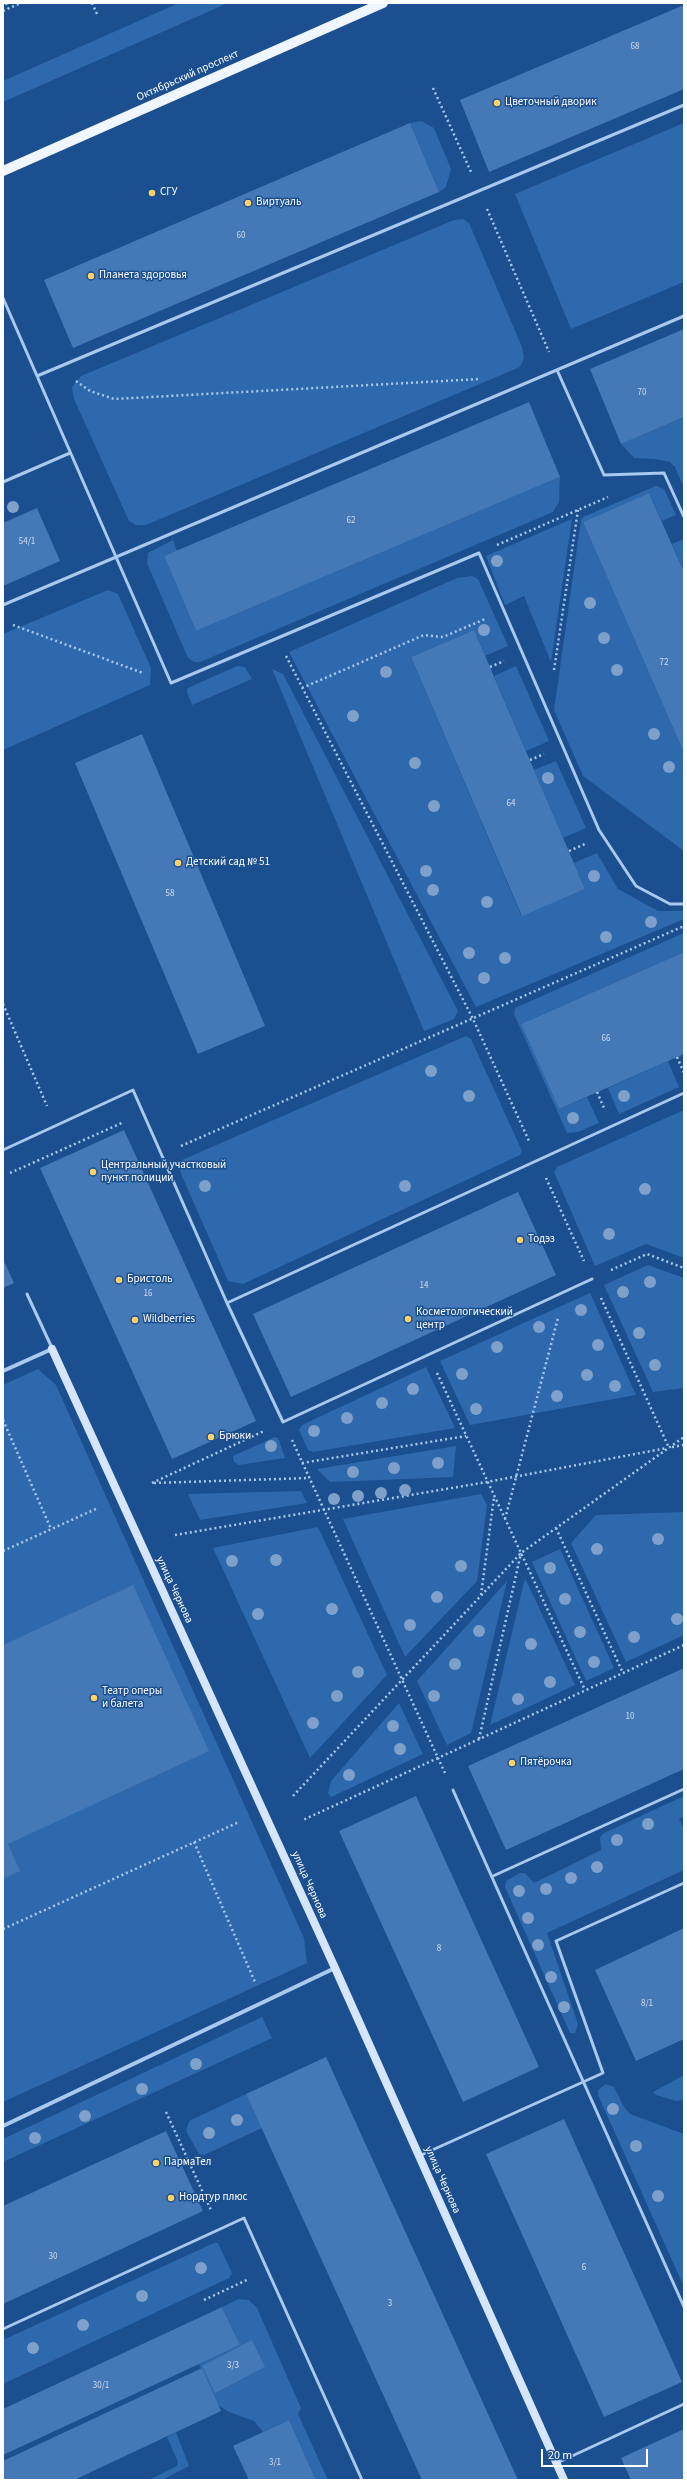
<!DOCTYPE html>
<meta charset="utf-8">
<style>
body{margin:0}
#map{position:relative;width:687px;height:2483px;overflow:hidden;background:#1b4f8f;font-family:"Source Sans 3",sans-serif}
canvas{display:block}
.frame{position:absolute;inset:0;border:4px solid #fff;pointer-events:none}
.scale{position:absolute;left:541px;top:2449px;width:107px;height:18px;box-sizing:border-box;border:2px solid #fff;border-top:0;padding-left:5px;font-size:12px;line-height:14px;white-space:nowrap;color:#fff;-webkit-text-stroke:3px #1b4f8f;paint-order:stroke}
</style>
<div id="map">
<canvas width="687" height="2483"></canvas>
<div class="frame"></div>
<div class="scale">20 m</div>
</div>
<script>
const ctx = document.querySelector('canvas').getContext('2d');
ctx.lineJoin = 'round';
function paint(path, color) {
  ctx.fillStyle = color;
  ctx.fill(path, 'evenodd');
}
function shape(rows) {
  const path = new Path2D();
  for (const r of rows) {
    path.moveTo(r[0], r[1]);
    for (let i = 2; i < r.length; i += 2) path.lineTo(r[i], r[i + 1]);
  }
  return path;
}
function stroke(path, color, width, dash) {
  ctx.strokeStyle = color;
  ctx.lineWidth = width;
  ctx.lineCap = dash ? 'butt' : 'round';
  ctx.setLineDash(dash || []);
  ctx.stroke(path);
}
function drawText(font, color, halo, rows, align = 'center') {
  ctx.font = font + ' "Source Sans 3",sans-serif';
  ctx.lineWidth = 3;
  ctx.setLineDash([]);
  ctx.textBaseline = 'middle';
  ctx.strokeStyle = halo;
  ctx.fillStyle = color;
  for (const [text, x, y, turn = 0] of rows) {
    ctx.save();
    ctx.translate(x, y);
    ctx.rotate((+turn || 0) * Math.PI / 180);
    ctx.textAlign = isNaN(turn) ? turn : align;
    if (halo) ctx.strokeText(text, 0, 0);
    ctx.fillText(text, 0, 0);
    ctx.restore();
  }
}
paint(shape([
 [179,3,228,3,3,102,3,81],
 [421,121,434,128,451,169,446,187,439,192,410,123],
 [684,123,684,282,571,329,515,194],
 [463,219,469,223,522,347,524,358,520,367,146,525,136,525,129,521,74,399,72,387,81,376,454,220],
 [684,417,684,488,675,467,670,462,654,459,634,458,621,444],
 [560,477,559,502,553,512,200,662,194,662,188,658,147,563,148,553,173,540,177,551,164,556,196,631],
 [656,486,664,489,676,515,662,521,649,493,583,522,684,753,684,851,583,776,554,710,581,520,583,517],
 [572,519,551,662,524,596,505,605,486,556],
 [684,539,684,572,672,544],
 [472,576,478,579,508,646,485,656,474,630,411,657,521,915,585,889,574,863,597,853,618,889,658,911,684,911,684,919,476,1007,289,652,457,578],
 [108,590,118,594,151,668,150,685,3,750,3,634],
 [237,666,245,667,252,679,192,705,187,692,188,688],
 [516,666,549,741,526,751,494,676],
 [272,669,283,674,458,1011,454,1019,424,1031],
 [556,761,586,828,563,838,534,770],
 [684,933,684,952,521,1024,559,1109,587,1097,599,1123,578,1132,567,1133,514,1014,515,1008],
 [466,1036,471,1039,522,1151,520,1155,243,1284,228,1281,182,1176,179,1166,182,1160],
 [668,1061,679,1087,619,1114,608,1088],
 [684,1110,684,1258,646,1244,595,1266,554,1172,557,1167],
 [648,1265,684,1278,684,1388,653,1392,604,1285],
 [590,1293,636,1395,470,1425,440,1361],
 [426,1367,455,1428,313,1452,308,1450,299,1430,302,1425],
 [38,1369,56,1385,304,1938,307,1963,3,2102,3,1385],
 [275,1437,278,1438,285,1458,239,1465,234,1462,233,1456],
 [456,1446,453,1477,330,1482,317,1469],
 [301,1491,307,1503,200,1520,188,1494],
 [481,1494,487,1505,477,1581,405,1657,343,1519],
 [684,1512,684,1635,626,1662,571,1543,596,1515],
 [318,1527,387,1675,310,1758,213,1548],
 [560,1549,614,1668,586,1681,532,1562],
 [525,1578,575,1685,490,1725],
 [507,1581,471,1733,447,1745,417,1681],
 [399,1703,423,1754,331,1797,328,1793,331,1781],
 [684,1796,684,1816,679,1819,684,1829,684,1870,547,1933,578,2024,575,2033,570,2033,505,1887,506,1881,520,1873,525,1873,534,1883,601,1850,600,1837,604,1833],
 [262,2017,272,2038,3,2162,3,2139],
 [684,2075,684,2100,676,2101,656,2095,653,2092],
 [606,2084,614,2087,624,2107,630,2114,684,2134,684,2287,598,2095,598,2090],
 [246,2094,262,2128,204,2155,199,2154,186,2131,189,2121],
 [214,2243,218,2243,232,2273,229,2278,3,2384,3,2340],
 [239,2299,249,2300,257,2308,301,2408,298,2414,328,2480,316,2480,289,2420,263,2432,254,2421,229,2412,218,2405,199,2364,240,2345,222,2307],
 [176,2432,189,2466,162,2480,149,2480,177,2466,178,2462,167,2437]
]), '#2e69ad');
paint(shape([
 [684,5,684,89,489,172,460,100],
 [410,123,439,192,73,348,44,280],
 [684,329,684,417,621,444,590,369],
 [529,402,560,477,196,631,164,556],
 [649,493,684,572,684,753,583,522],
 [37,508,60,561,3,586,3,523],
 [474,630,585,889,522,916,411,657],
 [142,734,265,1026,198,1054,75,763],
 [684,952,684,1054,559,1109,521,1024],
 [124,1130,256,1421,172,1459,40,1168],
 [518,1192,556,1275,291,1397,253,1314],
 [3,1259,14,1283,3,1288],
 [133,1585,209,1751,8,1844,20,1871,3,1879,3,1645],
 [684,1668,684,1769,506,1850,468,1766],
 [416,1796,539,2067,463,2102,339,1831],
 [684,1928,684,2039,636,2061,595,1970],
 [326,2057,518,2480,422,2480,246,2094],
 [564,2119,682,2382,604,2417,486,2154],
 [166,2131,203,2211,3,2304,3,2206],
 [222,2307,240,2345,3,2455,3,2409],
 [252,2340,265,2367,215,2393,202,2366],
 [202,2368,221,2411,74,2480,3,2480,3,2461],
 [289,2420,316,2480,249,2480,233,2446],
 [684,2429,684,2480,631,2480,621,2458]
]), '#4478b7');
stroke(shape([
 [6,3,8,8],
 [92,3,97,14],
 [3,11,21,3],
 [433,88,471,172],
 [487,209,549,352],
 [76,381,90,391,114,399,480,379],
 [497,545,608,497],
 [13,625,143,673],
 [286,656,473,1019,529,1141],
 [490,667,504,661],
 [554,670,578,510],
 [302,688,424,635,443,637,485,619],
 [530,760,544,754],
 [569,851,585,844],
 [3,1004,47,1106],
 [677,1057,684,1073],
 [597,1092,604,1108],
 [181,1146,684,926],
 [10,1173,124,1122],
 [546,1178,584,1261],
 [611,1270,647,1254,684,1268],
 [601,1298,669,1448],
 [437,1373,585,1690],
 [3,1420,51,1529],
 [292,1440,438,1758,303,1820],
 [672,1447,684,1445],
 [302,1463,466,1436],
 [152,1483,264,1431],
 [154,1483,309,1478],
 [505,1519,558,1318],
 [556,1528,623,1673],
 [175,1535,487,1482,667,1448],
 [3,1551,98,1508],
 [481,1595,494,1497],
 [479,1739,521,1553],
 [445,1773,438,1758,684,1645],
 [293,1796,521,1553,684,1437],
 [194,1842,255,1982],
 [3,1929,239,1822],
 [166,2112,211,2210],
 [204,2300,249,2279]
]), '#a9c9ee', 2.5, [2, 3]);
stroke(shape([
 [3,298,171,683,479,553,599,830,636,886,670,904,684,904],
 [557,370,604,475,664,473,684,517],
 [37,376,684,105],
 [3,482,70,453],
 [3,605,684,316],
 [3,1150,133,1090,227,1303,684,1093],
 [27,1294,52,1348],
 [227,1303,283,1422,592,1279],
 [453,1790,684,2307],
 [493,1876,684,1789],
 [419,2156,603,2073,556,1941,684,1883],
 [3,2329,244,2218,362,2480],
 [557,2463,684,2404]
]), '#a9c9ee', 3);
stroke(shape([
 [3,1371,52,1349],
 [3,2126,335,1968]
]), '#a9c9ee', 4);
stroke(shape([
 [52,1349,335,1968,564,2480]
]), '#d6e6fa', 8);
stroke(shape([
 [3,171,383,3]
]), '#f0f6ff', 10);
ctx.fillStyle = '#7ea0ca';
for (const [x, y] of [
 [13,507],
 [497,561],
 [590,603],
 [484,630],
 [604,638],
 [617,670],
 [386,672],
 [353,716],
 [654,734],
 [415,763],
 [669,767],
 [548,778],
 [434,806],
 [426,871],
 [594,876],
 [433,890],
 [487,902],
 [651,922],
 [606,937],
 [469,953],
 [505,958],
 [484,978],
 [431,1071],
 [469,1096],
 [624,1096],
 [573,1118],
 [205,1186],
 [405,1186],
 [645,1189],
 [609,1234],
 [650,1282],
 [623,1292],
 [581,1310],
 [539,1327],
 [639,1333],
 [598,1345],
 [497,1347],
 [655,1365],
 [462,1374],
 [587,1375],
 [615,1386],
 [413,1389],
 [557,1396],
 [382,1403],
 [476,1409],
 [347,1418],
 [314,1431],
 [271,1446],
 [438,1463],
 [394,1468],
 [353,1472],
 [405,1490],
 [381,1493],
 [358,1496],
 [334,1499],
 [658,1539],
 [597,1549],
 [276,1560],
 [232,1561],
 [461,1566],
 [550,1568],
 [437,1597],
 [565,1599],
 [332,1609],
 [258,1614],
 [677,1619],
 [410,1625],
 [479,1631],
 [580,1632],
 [634,1637],
 [531,1644],
 [594,1662],
 [455,1664],
 [358,1672],
 [550,1682],
 [337,1696],
 [434,1696],
 [518,1699],
 [313,1723],
 [393,1726],
 [400,1749],
 [349,1775],
 [648,1824],
 [617,1840],
 [597,1867],
 [571,1878],
 [546,1889],
 [519,1891],
 [528,1918],
 [538,1945],
 [551,1977],
 [564,2007],
 [196,2064],
 [142,2089],
 [613,2109],
 [85,2116],
 [237,2120],
 [209,2133],
 [35,2138],
 [636,2146],
 [658,2196],
 [201,2268],
 [142,2296],
 [83,2325],
 [33,2348]
]) {
  ctx.beginPath();
  ctx.arc(x, y, 6, 0, 2 * Math.PI);
  ctx.fill();
}
for (const [x, y, r, color] of [
 [497,103,4,"#ffd166"],
 [152,193,4,"#ffd166"],
 [248,203,4,"#ffd166"],
 [91,276,4,"#ffd166"],
 [178,863,4,"#ffd166"],
 [93,1172,4,"#ffd166"],
 [520,1240,4,"#ffd166"],
 [119,1280,4,"#ffd166"],
 [408,1319,4,"#ffd166"],
 [135,1320,4,"#ffd166"],
 [211,1437,4,"#ffd166"],
 [94,1698,4,"#ffd166"],
 [512,1763,4,"#ffd166"],
 [156,2163,4,"#ffd166"],
 [171,2198,4,"#ffd166"]
]) {
  const dot = new Path2D();
  dot.arc(x, y, r, 0, 2 * Math.PI);
  ctx.fillStyle = color;
  ctx.fill(dot);
  stroke(dot, '#1b4f8f', 1.5);
}
drawText('9px', '#d0dded', null, [
 ["68",635,47],
 ["60",241,236],
 ["70",642,393],
 ["62",351,521],
 ["54/1",27,542],
 ["72",664,663],
 ["64",511,804],
 ["58",170,894],
 ["66",606,1039],
 ["14",424,1286],
 ["16",148,1294],
 ["10",630,1717],
 ["8",439,1949],
 ["8/1",647,2004],
 ["30",53,2257],
 ["6",584,2268],
 ["3",390,2304],
 ["3/3",233,2366],
 ["30/1",101,2386],
 ["3/1",275,2463]
]);
drawText('11px', '#fff', '#1b4f8f', [
 ["Октябрьский проспект",188,76,-24],
 ["улица Чернова",174,1590,65],
 ["улица Чернова",309,1885,66],
 ["улица Чернова",442,2180,66]
]);
drawText('11px', '#fff', '#1b4f8f', [
 ["Цветочный дворик",505,103],
 ["СГУ",160,193],
 ["Виртуаль",256,203],
 ["Планета здоровья",99,276],
 ["Детский сад № 51",186,863],
 ["Центральный участковый",101,1166],
 ["пункт полиции",101,1179],
 ["Тодэз",528,1240],
 ["Бристоль",127,1280],
 ["Косметологический",416,1313],
 ["центр",416,1326],
 ["Wildberries",143,1320],
 ["Брюки",219,1437],
 ["Театр оперы",102,1692],
 ["и балета",102,1705],
 ["Пятёрочка",520,1763],
 ["ПармаТел",164,2163],
 ["Нордтур плюс",179,2198]
], 'left');
</script>
